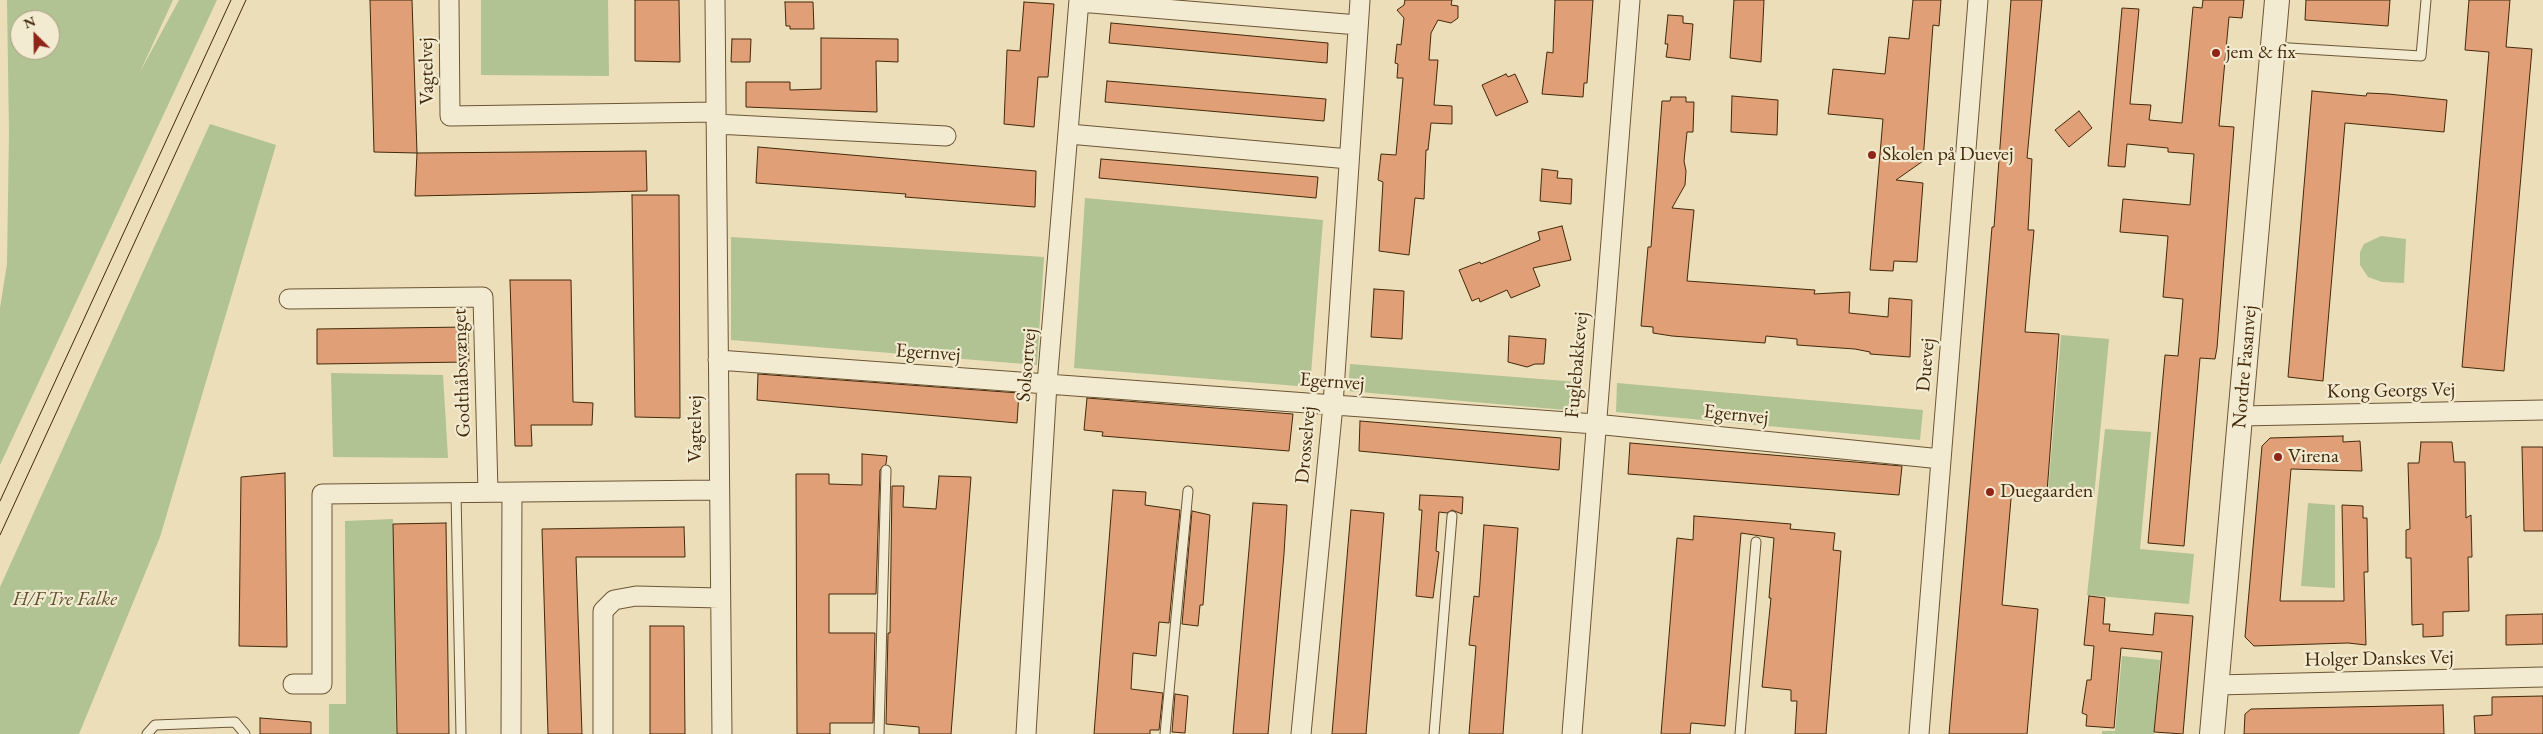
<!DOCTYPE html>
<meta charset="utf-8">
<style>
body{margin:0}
#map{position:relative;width:2543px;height:734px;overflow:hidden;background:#ebdeb8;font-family:"EB Garamond",serif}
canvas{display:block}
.north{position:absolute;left:10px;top:10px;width:50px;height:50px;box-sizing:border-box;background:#f2ead1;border:1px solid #ac9d81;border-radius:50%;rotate:337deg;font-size:14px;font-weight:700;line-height:20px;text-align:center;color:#42290a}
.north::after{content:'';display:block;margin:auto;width:18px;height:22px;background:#8f2418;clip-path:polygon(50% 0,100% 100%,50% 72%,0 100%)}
</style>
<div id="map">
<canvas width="2543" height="734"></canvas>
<div class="north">N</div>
</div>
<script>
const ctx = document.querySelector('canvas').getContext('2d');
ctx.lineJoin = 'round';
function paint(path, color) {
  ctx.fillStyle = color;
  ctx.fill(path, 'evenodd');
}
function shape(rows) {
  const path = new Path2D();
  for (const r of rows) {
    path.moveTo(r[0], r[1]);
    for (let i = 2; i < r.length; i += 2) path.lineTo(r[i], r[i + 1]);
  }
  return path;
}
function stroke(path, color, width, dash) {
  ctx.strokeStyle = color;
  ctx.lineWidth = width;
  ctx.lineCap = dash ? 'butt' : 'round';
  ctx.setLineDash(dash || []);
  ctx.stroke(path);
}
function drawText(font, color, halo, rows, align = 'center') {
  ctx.font = font + ' "EB Garamond",serif';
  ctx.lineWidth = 4.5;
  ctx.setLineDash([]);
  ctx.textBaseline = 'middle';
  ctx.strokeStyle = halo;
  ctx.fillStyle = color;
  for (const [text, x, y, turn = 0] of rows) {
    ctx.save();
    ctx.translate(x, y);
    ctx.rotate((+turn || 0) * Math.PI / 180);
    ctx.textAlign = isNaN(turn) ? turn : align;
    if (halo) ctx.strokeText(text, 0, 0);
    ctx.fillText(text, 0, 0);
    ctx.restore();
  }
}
paint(shape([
 [7,0,173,0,140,72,179,0,217,0,0,465,0,308,7,264,9,133],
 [20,20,50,20,50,50,20,50],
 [481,0,608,0,609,76,481,75],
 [210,124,276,145,160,537,79,734,0,734,0,587],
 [1085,198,1323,220,1310,387,1074,368],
 [2381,236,2406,239,2404,283,2382,282,2368,277,2360,265,2360,252,2364,244],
 [731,237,1044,257,1037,365,731,340],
 [2061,335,2109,339,2094,497,2048,493],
 [1350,364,1578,382,1577,411,1348,391],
 [331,373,443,375,448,458,333,457],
 [1617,383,1923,410,1920,440,1616,412],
 [2105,429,2151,432,2140,549,2194,554,2189,604,2087,595],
 [2308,503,2335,505,2335,588,2301,586],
 [393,519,396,734,329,734,329,704,346,704,345,521],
 [2122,656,2160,660,2154,734,2102,734,2102,731,2115,731]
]), '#b1c293');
const building = shape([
 [370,0,412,0,417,153,374,152,370,0],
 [635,0,679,0,680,62,635,61,635,0],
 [1405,0,1452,0,1451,5,1458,6,1458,18,1451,23,1438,20,1431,33,1429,60,1438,60,1434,105,1452,106,1452,124,1431,123,1428,150,1426,150,1424,199,1415,198,1409,255,1379,251,1383,182,1378,180,1381,154,1396,155,1403,78,1397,78,1398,64,1395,63,1397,44,1401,45,1404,18,1397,10,1404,5,1405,0],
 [1555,0,1593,0,1587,83,1584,83,1583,97,1542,94,1547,52,1553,53,1555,0],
 [1734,0,1764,0,1761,62,1730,58,1734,0],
 [1913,0,1941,0,1939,26,1933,25,1923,161,1896,180,1923,183,1917,262,1894,261,1893,271,1870,270,1883,119,1828,114,1833,69,1885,74,1889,37,1909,39,1913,0],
 [2011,0,2042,0,2027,158,2032,159,2028,230,2034,230,2025,332,2059,334,2047,492,2012,487,2002,605,2038,609,2027,734,1949,734,1992,227,1994,227,2011,0],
 [2203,0,2244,0,2242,18,2229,17,2219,126,2234,127,2217,348,2215,359,2200,358,2184,546,2148,543,2165,355,2178,356,2183,299,2163,297,2168,236,2120,232,2123,199,2190,205,2194,154,2168,152,2168,148,2127,144,2125,167,2108,166,2122,8,2139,9,2130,104,2151,105,2149,120,2182,123,2193,7,2202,8,2203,0],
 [2306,0,2390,0,2388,26,2305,20,2306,0],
 [2469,0,2510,0,2506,47,2532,49,2504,371,2462,367,2489,52,2465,50,2469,0],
 [785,2,813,2,814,29,790,29,790,26,786,26,785,2],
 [1024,2,1054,4,1048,77,1038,77,1034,127,1004,124,1007,50,1020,51,1024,2],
 [1668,15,1683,16,1683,23,1693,24,1690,60,1666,57,1668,44,1665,44,1668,15],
 [1111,23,1328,43,1327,63,1109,43,1111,23],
 [821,38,898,39,898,62,876,61,877,112,746,107,746,82,790,82,790,90,821,89,821,38],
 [732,39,751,39,750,62,731,62,732,39],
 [1506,74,1508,77,1515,74,1528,102,1496,116,1482,85,1506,74],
 [1107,81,1326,99,1324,121,1105,102,1107,81],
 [2312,91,2366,96,2367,93,2388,94,2447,100,2444,132,2345,123,2323,381,2288,377,2312,91],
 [1732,96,1778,100,1777,135,1731,132,1732,96],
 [1671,97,1686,97,1686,102,1694,102,1693,132,1687,132,1684,161,1686,171,1685,185,1672,208,1694,210,1687,281,1815,290,1814,294,1850,292,1849,313,1888,317,1889,298,1912,300,1910,357,1870,354,1870,352,1855,349,1797,345,1797,339,1766,336,1765,343,1672,336,1653,333,1653,327,1641,326,1648,247,1651,247,1662,101,1670,101,1671,97],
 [2079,111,2092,128,2069,147,2055,130,2079,111],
 [758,147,1036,171,1035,207,905,197,906,194,756,183,758,147],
 [646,151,647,191,415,196,417,153,646,151],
 [1101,159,1318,177,1316,198,1099,178,1101,159],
 [1542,169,1558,171,1557,178,1572,179,1571,204,1540,201,1542,169],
 [632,195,679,195,680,418,635,417,632,195],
 [1562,226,1571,260,1533,268,1540,286,1511,298,1507,290,1480,302,1479,298,1472,301,1459,270,1480,262,1481,264,1540,240,1538,232,1562,226],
 [510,280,571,280,573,402,593,403,592,425,531,425,532,446,515,446,510,280],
 [1374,289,1404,291,1402,339,1371,337,1374,289],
 [468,327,469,362,317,364,317,329,468,327],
 [1509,336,1546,339,1544,364,1535,364,1527,367,1508,362,1509,336],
 [758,374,1019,393,1017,423,757,400,758,374],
 [1087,398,1293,414,1289,451,1102,436,1103,432,1084,430,1087,398],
 [1360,421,1561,438,1559,470,1359,451,1360,421],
 [2343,436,2343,442,2360,441,2362,471,2291,469,2280,601,2344,601,2342,505,2363,506,2363,518,2367,518,2368,572,2364,572,2366,645,2348,643,2254,646,2245,637,2262,446,2270,438,2343,436],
 [2421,442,2452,442,2454,462,2465,462,2466,518,2471,515,2472,557,2468,557,2469,611,2443,612,2443,636,2423,637,2423,624,2412,625,2411,558,2406,558,2406,530,2410,529,2408,463,2419,463,2421,442],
 [1630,443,1902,466,1899,495,1628,474,1630,443],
 [2522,447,2543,447,2543,531,2524,531,2522,447],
 [862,454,887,456,886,464,880,470,876,594,829,594,829,633,875,633,873,723,830,723,830,734,797,734,796,474,829,474,829,484,862,485,862,454],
 [285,473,287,647,239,646,241,477,285,473],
 [939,476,971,477,951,734,919,734,919,727,886,724,888,633,890,633,892,486,904,486,903,507,936,509,939,476],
 [1113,490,1146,492,1145,505,1180,510,1169,623,1159,622,1156,656,1133,653,1131,689,1163,693,1159,730,1150,730,1150,734,1094,734,1113,490],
 [1420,495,1463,497,1462,514,1452,510,1447,513,1439,512,1436,551,1439,552,1433,598,1416,596,1422,510,1419,510,1420,495],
 [1253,503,1287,505,1284,554,1268,734,1233,734,1253,503],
 [1351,510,1384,513,1366,734,1332,734,1351,510],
 [1192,511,1210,515,1203,605,1200,605,1198,626,1182,624,1192,511],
 [1694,516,1791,524,1790,529,1835,533,1833,550,1841,551,1826,734,1795,734,1797,701,1791,701,1791,690,1762,687,1771,598,1769,598,1774,538,1741,533,1725,726,1691,723,1690,734,1661,734,1677,538,1693,540,1694,516],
 [446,523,449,734,397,734,393,524,446,523],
 [1484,525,1518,528,1503,734,1469,734,1476,646,1469,645,1474,596,1479,597,1484,525],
 [684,527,685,557,576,557,582,734,548,734,542,529,684,527],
 [2089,596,2105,598,2103,624,2110,624,2109,631,2153,635,2155,613,2193,616,2183,734,2154,732,2162,652,2121,648,2114,728,2086,726,2087,715,2082,713,2087,680,2091,680,2094,646,2084,645,2089,596],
 [2543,614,2543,644,2506,645,2506,615,2543,614],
 [650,626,684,626,685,734,650,734,650,626],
 [1175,694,1188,696,1185,733,1172,732,1175,694],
 [2543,696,2543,734,2475,734,2474,716,2492,715,2492,697,2543,696],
 [2443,705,2444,734,2244,734,2245,714,2251,709,2443,705],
 [260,718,311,722,311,734,260,734,260,718]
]);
paint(building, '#e09f77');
stroke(building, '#42290a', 1);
const service = shape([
 [2273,47,2421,56,2426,0],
 [456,493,461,734],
 [147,734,155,725,235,722,245,734],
 [879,734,886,470],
 [1165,734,1188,491],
 [1434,734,1452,516],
 [1740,734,1756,542]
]);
const minor = shape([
 [449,0,450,116,716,112],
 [715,0,722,734],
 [1079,2,1358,25],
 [716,124,946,136],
 [1069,134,1349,159],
 [289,299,483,297,488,492],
 [718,360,1595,424,1941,459],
 [2240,416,2543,410],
 [293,684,322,684,322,494,719,490],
 [2217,685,2543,677],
 [511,734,512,493],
 [603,734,603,611,614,600,636,596,720,598],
 [1026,734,1047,384,1079,0],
 [1301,734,1333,405,1360,0],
 [1572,734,1630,0],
 [1919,734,1978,0]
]);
const tertiary = shape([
 [2212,734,2277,0]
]);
stroke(service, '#6c5636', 11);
stroke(minor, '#6c5636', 21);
stroke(tertiary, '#6c5636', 26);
stroke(service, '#f2ead1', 9);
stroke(minor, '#f2ead1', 19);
stroke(tertiary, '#f2ead1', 24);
stroke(shape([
 [0,501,231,0],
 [0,535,246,0]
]), '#42290a', 1);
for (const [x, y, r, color] of [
 [2216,53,5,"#8f2418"],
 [1872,155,5,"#8f2418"],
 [2278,457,5,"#8f2418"],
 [1990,492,5,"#8f2418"]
]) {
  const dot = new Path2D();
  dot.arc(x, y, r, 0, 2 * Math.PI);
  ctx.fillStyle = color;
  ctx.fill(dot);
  stroke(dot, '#f2ead1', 2);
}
drawText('20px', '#42290a', '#f2ead1', [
 ["jem & fix",2226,53],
 ["Skolen på Duevej",1882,155],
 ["Virena",2288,457],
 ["Duegaarden",2000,492]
], 'left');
drawText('20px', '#42290a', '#f2ead1', [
 ["Vagtelvej",427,71,-91],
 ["Egernvej",928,353,4],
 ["Solsortvej",1027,365,-85],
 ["Fuglebakkevej",1577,365,-85],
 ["Duevej",1926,365,-85],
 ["Nordre Fasanvej",2245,367,-85],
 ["Godthåbsvænget",462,373,-92],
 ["Egernvej",1332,382,4],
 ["Kong Georgs Vej",2391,391,-1],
 ["Egernvej",1736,415,6],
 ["Vagtelvej",696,429,-90],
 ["Drosselvej",1306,445,-85],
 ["Holger Danskes Vej",2379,659,-1]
]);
drawText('italic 20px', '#5e4f2c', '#f2ead1', [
 ["H/F Tre Falke",65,600]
]);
</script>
